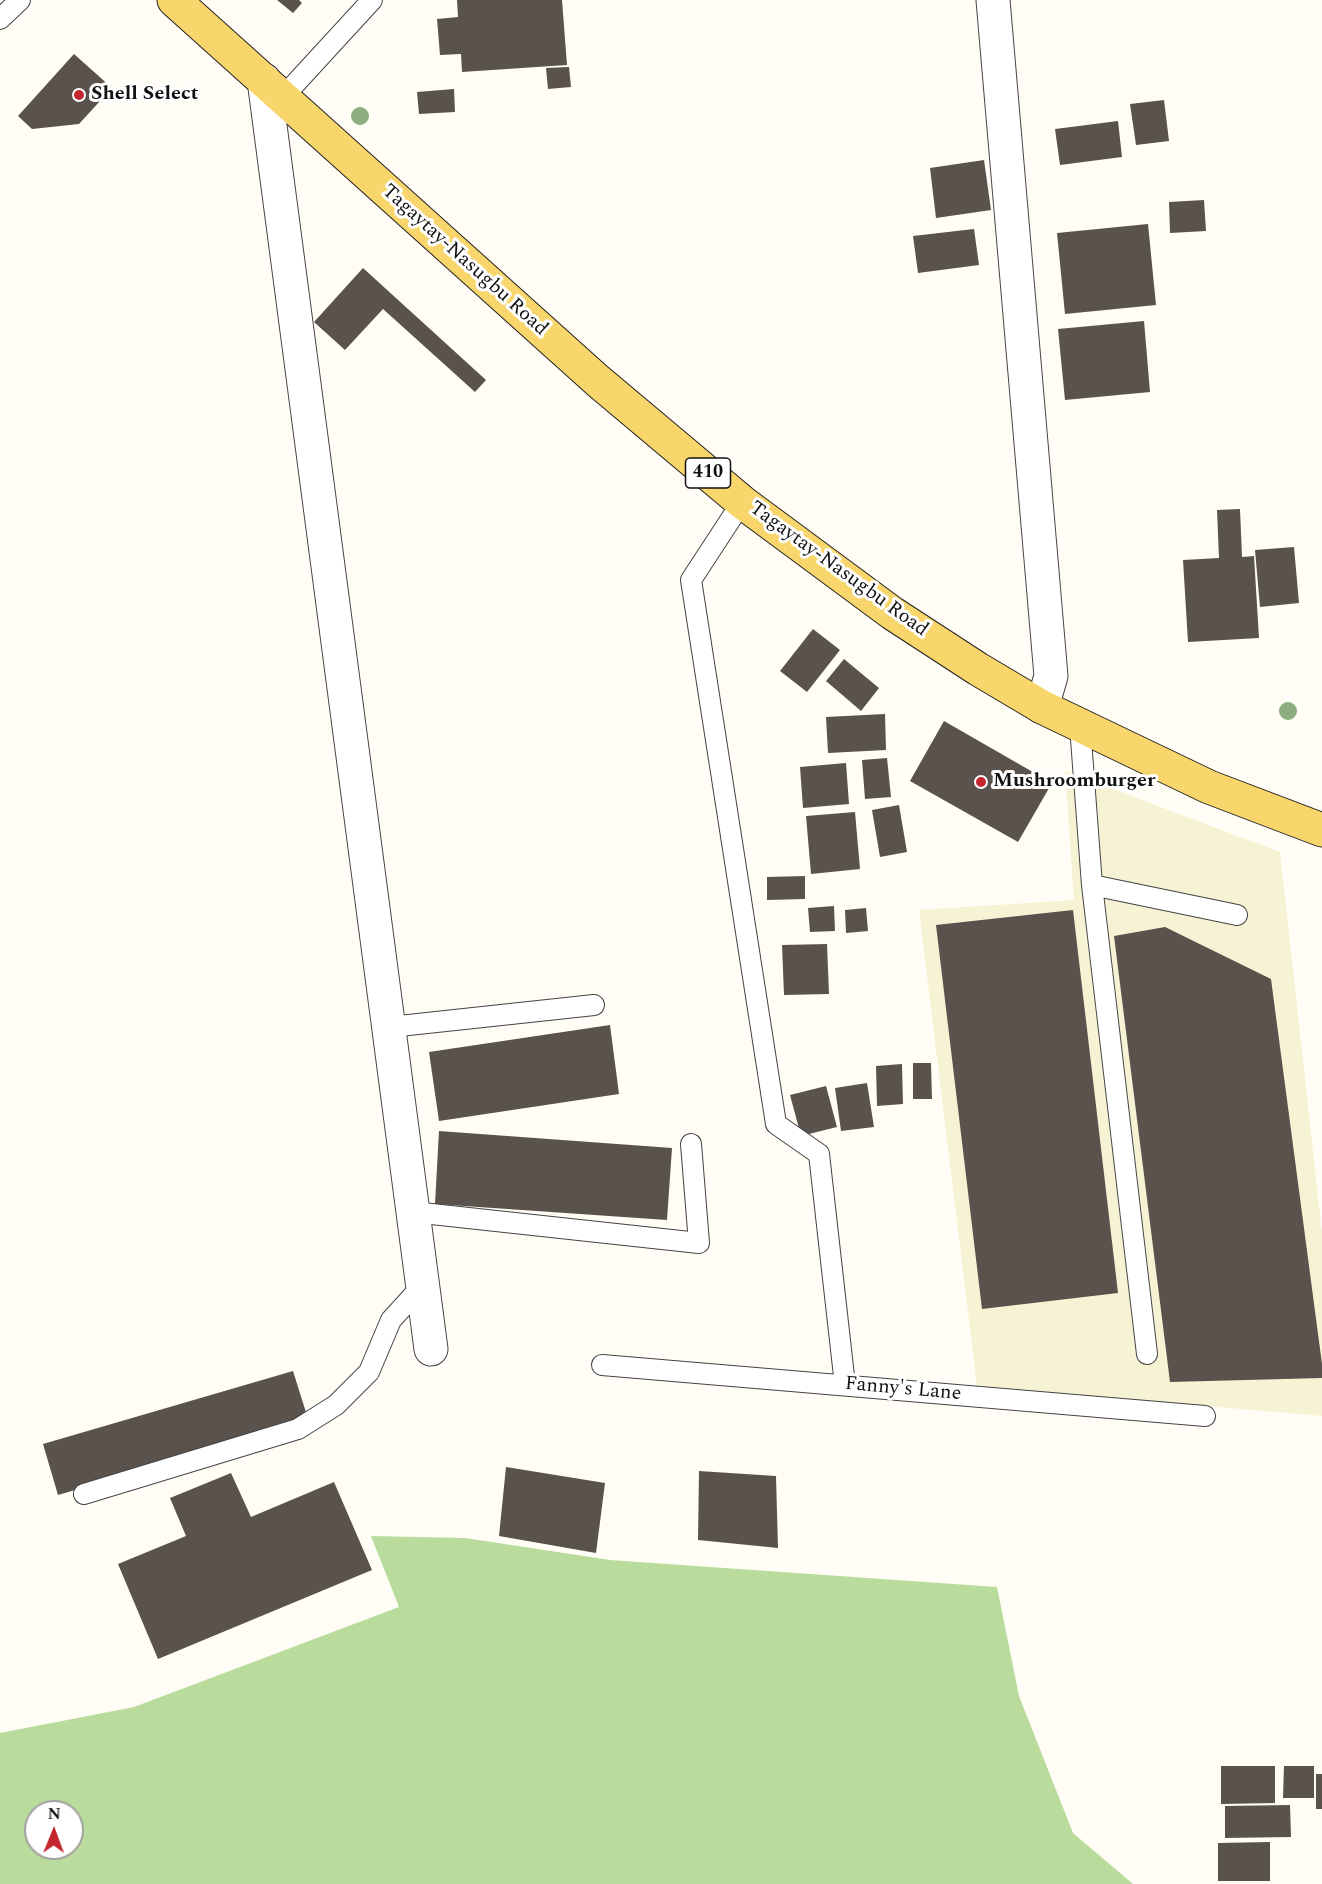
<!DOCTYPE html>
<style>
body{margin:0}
#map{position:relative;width:1322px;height:1884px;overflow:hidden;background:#fffdf5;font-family:Spectral,serif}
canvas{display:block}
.north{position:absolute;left:24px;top:1800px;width:60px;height:60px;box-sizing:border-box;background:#fff;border:2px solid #a0a0a0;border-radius:50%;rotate:1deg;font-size:16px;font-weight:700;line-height:24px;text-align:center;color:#111}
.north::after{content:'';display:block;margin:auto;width:21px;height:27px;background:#c4262e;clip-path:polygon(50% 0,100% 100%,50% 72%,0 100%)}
</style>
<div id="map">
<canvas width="1322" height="1884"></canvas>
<div class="north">N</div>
</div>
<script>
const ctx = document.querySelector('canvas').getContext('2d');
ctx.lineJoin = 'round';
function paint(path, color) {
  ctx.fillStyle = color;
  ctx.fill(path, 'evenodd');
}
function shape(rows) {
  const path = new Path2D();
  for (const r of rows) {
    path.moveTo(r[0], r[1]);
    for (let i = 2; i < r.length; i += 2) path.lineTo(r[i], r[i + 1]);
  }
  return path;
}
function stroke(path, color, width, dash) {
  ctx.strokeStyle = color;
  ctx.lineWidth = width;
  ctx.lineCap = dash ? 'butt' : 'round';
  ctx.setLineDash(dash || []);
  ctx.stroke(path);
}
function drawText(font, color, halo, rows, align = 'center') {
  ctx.font = font + ' Spectral,serif';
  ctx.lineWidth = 6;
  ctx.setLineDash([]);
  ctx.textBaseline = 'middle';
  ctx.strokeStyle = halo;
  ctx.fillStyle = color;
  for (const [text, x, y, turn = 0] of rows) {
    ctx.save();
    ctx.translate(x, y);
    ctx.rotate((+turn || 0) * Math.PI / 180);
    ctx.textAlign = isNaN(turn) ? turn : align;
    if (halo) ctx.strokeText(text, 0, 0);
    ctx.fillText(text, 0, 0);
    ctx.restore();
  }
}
paint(shape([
 [1065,771,1280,852,1322,1233,1322,1416,977,1386,919,910,1074,900]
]), '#f6f3d4');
paint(shape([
 [371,1536,465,1538,610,1560,997,1587,1019,1696,1073,1833,1133,1884,0,1884,0,1733,134,1707,399,1607],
 [36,1812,72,1812,72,1848,36,1848]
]), '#b9dc9c');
paint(shape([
 [277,0,299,0,302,3,293,13],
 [457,0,562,0,567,65,462,72,461,54,440,55,437,19,458,17],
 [74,54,112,88,79,124,32,129,18,116],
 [569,67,571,87,548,89,546,68],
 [454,89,455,112,419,114,417,92],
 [1164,100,1169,141,1136,145,1130,104],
 [1118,121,1122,157,1060,165,1055,129],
 [984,160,991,210,936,218,930,168],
 [1204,200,1206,231,1170,233,1169,202],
 [1148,224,1156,305,1065,314,1057,233],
 [974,229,979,265,918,273,913,236],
 [363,268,486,380,475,392,383,309,345,350,314,322],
 [1144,321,1150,392,1065,400,1058,329],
 [1240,509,1242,557,1254,556,1259,638,1188,642,1183,560,1219,558,1217,510],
 [1294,547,1299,603,1260,607,1255,550],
 [813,629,840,650,807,692,780,671],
 [844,659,879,688,861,711,826,681],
 [885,714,886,750,828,753,826,717],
 [944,721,1052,783,1018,842,910,781],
 [887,758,891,797,865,799,862,760],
 [846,763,849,804,803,808,800,767],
 [899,805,907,852,880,857,872,810],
 [855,812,860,869,811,874,806,816],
 [805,876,805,899,767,900,767,877],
 [834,906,835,931,810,932,808,908],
 [866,908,868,931,846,933,845,910],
 [1073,910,1118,1293,982,1309,936,925],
 [1165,927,1271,979,1322,1364,1322,1378,1170,1382,1114,936],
 [827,944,829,994,784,995,782,945],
 [610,1025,619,1094,439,1121,429,1052],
 [913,1063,931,1063,932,1099,913,1099],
 [902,1064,903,1104,877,1106,876,1066],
 [867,1083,874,1127,841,1131,835,1088],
 [826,1086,837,1127,801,1136,790,1095],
 [439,1131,672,1148,667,1220,435,1204],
 [293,1371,309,1422,58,1495,43,1444],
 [506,1467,605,1483,596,1553,499,1536],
 [699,1471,776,1476,778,1548,698,1540],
 [231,1473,251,1517,334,1482,372,1570,158,1659,118,1564,186,1536,170,1498],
 [1221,1766,1275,1766,1275,1803,1221,1804],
 [1284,1766,1314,1766,1314,1798,1283,1798],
 [1316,1774,1322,1774,1322,1809,1316,1809],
 [1290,1805,1291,1837,1225,1838,1225,1806],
 [1270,1842,1270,1881,1218,1881,1218,1843]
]), '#5a524d');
const service = shape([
 [0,19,20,0],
 [282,98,372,0],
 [742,502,691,580,776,1124,819,1154,845,1385],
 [1080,726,1092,885,1237,915],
 [1092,885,1147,1354],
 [390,1027,594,1005],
 [413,1212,699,1243,691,1144],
 [602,1365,1205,1416],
 [84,1494,298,1429,336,1405,369,1372,391,1320,423,1285]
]);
const minor = shape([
 [993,0,1051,676,1042,707],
 [264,80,431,1349]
]);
const primary = shape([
 [174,0,598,381,742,502,892,613,978,669,1042,707,1209,787,1322,830]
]);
stroke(service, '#444', 22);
stroke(minor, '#444', 35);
stroke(primary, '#222', 35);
stroke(service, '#fff', 20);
stroke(minor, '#fff', 33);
stroke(primary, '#f9d66b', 33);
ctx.fillStyle = '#8dad7f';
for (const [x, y] of [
 [360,116],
 [1288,711]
]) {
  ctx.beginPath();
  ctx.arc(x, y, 9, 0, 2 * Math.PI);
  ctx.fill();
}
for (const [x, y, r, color] of [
 [79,95,6,"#c4262e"],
 [981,782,6,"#c4262e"]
]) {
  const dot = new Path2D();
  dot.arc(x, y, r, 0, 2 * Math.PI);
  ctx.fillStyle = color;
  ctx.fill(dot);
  stroke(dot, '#fff', 2);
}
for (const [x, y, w] of [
 [708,473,45]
]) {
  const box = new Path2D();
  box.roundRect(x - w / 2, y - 15, w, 30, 4.5);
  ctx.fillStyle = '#fff';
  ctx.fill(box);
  stroke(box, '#111', 1.5);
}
drawText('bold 18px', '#111', null, [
 ["410",708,473]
]);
drawText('bold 20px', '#111', '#fff', [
 ["Shell Select",91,95],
 ["Mushroomburger",993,782]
], 'left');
drawText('20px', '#111', '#fff', [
 ["Tagaytay-Nasugbu Road",464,261,42],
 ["Tagaytay-Nasugbu Road",838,570,36],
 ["Fanny's Lane",903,1390,5]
]);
</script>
